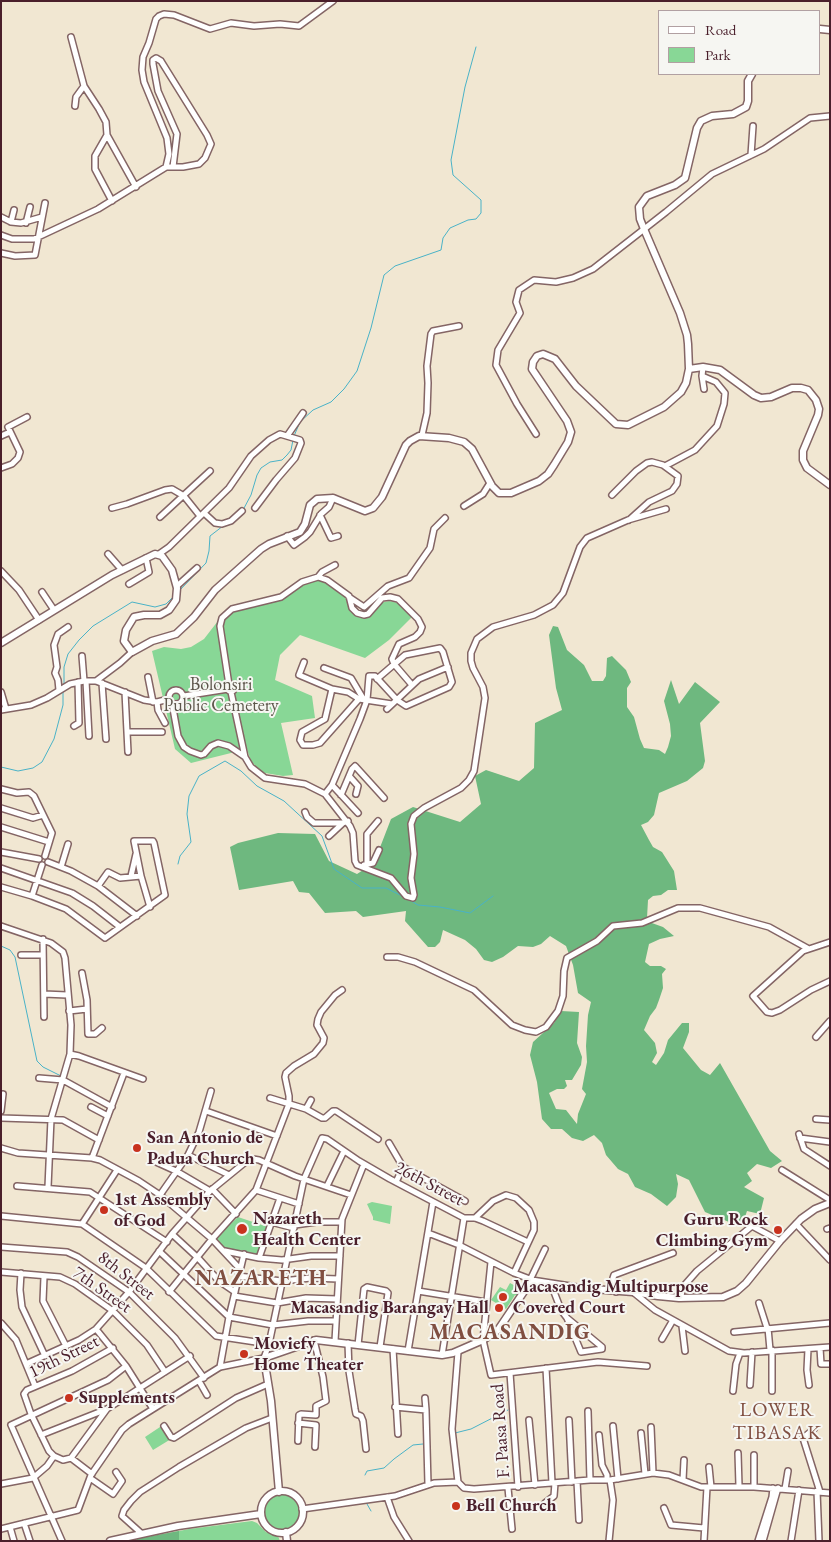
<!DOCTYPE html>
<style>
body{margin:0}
#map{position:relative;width:831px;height:1542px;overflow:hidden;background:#f1e7d2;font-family:"EB Garamond",serif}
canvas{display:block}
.frame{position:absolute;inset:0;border:2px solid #4a1f2b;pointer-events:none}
.legend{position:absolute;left:658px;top:10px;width:162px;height:65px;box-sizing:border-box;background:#f6f6f2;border:1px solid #b1a0a2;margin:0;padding:6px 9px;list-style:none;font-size:15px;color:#4a1f2b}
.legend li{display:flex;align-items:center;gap:10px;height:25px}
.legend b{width:25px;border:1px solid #b1a0a2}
</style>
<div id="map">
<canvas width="831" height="1542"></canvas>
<div class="frame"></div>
<ul class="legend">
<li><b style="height:6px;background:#fff"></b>Road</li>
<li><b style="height:14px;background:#88d796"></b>Park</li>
</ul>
</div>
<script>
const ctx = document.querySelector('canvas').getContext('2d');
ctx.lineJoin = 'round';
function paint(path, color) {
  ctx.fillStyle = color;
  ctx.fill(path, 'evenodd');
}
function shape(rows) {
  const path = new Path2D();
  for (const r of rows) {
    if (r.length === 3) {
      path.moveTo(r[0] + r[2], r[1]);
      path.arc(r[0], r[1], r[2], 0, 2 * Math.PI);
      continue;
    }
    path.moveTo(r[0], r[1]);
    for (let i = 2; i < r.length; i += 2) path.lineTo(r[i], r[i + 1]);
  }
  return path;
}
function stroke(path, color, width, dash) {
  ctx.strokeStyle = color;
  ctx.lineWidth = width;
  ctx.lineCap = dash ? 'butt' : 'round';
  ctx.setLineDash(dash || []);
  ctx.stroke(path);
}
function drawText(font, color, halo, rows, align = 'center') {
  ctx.font = font + ' "EB Garamond",serif';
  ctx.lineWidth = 4;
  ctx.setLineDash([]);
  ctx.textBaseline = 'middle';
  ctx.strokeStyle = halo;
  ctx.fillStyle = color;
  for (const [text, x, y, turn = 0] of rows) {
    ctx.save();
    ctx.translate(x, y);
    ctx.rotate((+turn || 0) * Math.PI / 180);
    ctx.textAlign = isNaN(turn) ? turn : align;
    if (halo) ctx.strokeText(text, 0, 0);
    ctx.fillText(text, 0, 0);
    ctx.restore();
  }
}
paint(shape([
 [312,576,319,576,345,595,349,608,355,615,364,617,380,603,389,601,398,603,412,617,389,640,365,658,300,635,280,655,275,680,312,696,315,718,281,723,293,775,283,776,265,773,259,770,251,761,247,749,191,763,175,749,152,651,164,647,181,649,191,647,204,639,228,608,243,603,277,597,293,584,304,578],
 [372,1202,392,1206,390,1224,373,1220,373,1217,367,1204],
 [238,1217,268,1227,258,1255,224,1249,214,1239],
 [510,1283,521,1289,517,1296,515,1295,506,1309,491,1300,500,1287,506,1290],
 [163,1425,171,1439,153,1450,145,1437],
 [282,1512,18],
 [252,1521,257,1523,266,1532,278,1536,280,1541,130,1541,189,1529]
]), '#88d796');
paint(shape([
 [553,626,558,627,567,650,584,665,592,681,603,681,606,676,607,658,612,656,626,670,631,682,627,688,627,707,634,717,640,739,644,748,659,750,665,754,668,747,671,736,670,724,664,701,671,680,679,704,695,682,720,702,700,723,705,761,703,768,687,781,659,793,654,815,648,822,641,825,649,840,653,847,662,852,674,871,677,890,668,890,661,895,653,896,648,900,647,918,649,922,663,927,674,936,660,939,649,944,645,962,650,966,661,966,666,969,662,974,663,988,659,1000,656,1008,650,1016,644,1030,655,1043,657,1053,652,1062,656,1065,664,1053,668,1040,682,1023,689,1023,689,1032,683,1048,701,1070,710,1075,720,1063,770,1151,782,1161,771,1168,757,1164,747,1173,752,1181,744,1187,764,1198,760,1214,747,1211,743,1223,729,1222,705,1212,689,1180,676,1174,678,1184,676,1197,667,1206,651,1194,635,1187,628,1174,618,1169,606,1155,602,1143,594,1135,583,1141,572,1138,562,1129,551,1129,542,1119,537,1082,530,1055,533,1042,554,1023,561,1011,579,1012,577,1043,582,1057,581,1065,572,1080,565,1080,567,1086,564,1089,557,1089,549,1093,556,1109,566,1110,577,1124,578,1114,586,1094,582,1089,587,1062,586,1046,588,1015,591,1002,578,993,573,965,566,946,550,936,541,944,533,947,518,946,503,957,492,962,484,960,476,949,465,940,443,930,440,942,435,947,428,947,405,921,406,911,363,917,356,911,325,913,309,893,299,892,293,881,239,890,230,847,238,843,278,833,315,834,329,861,357,874,374,863,391,819,413,807,460,822,481,804,475,776,486,770,519,781,534,768,535,723,562,710,556,688,549,635],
 [179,1531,179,1541,130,1541,141,1538]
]), '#6eb87f');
stroke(shape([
 [294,436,300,422,313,410,331,402,344,389,357,371,371,328,384,275,395,266,441,250,443,238,450,228,468,220,476,219,481,213,481,200,453,175,451,160,465,87,476,47],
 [243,510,251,495,257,475,261,468,270,462,282,460,287,455,291,450,293,440],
 [180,590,206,563,209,551,210,536,223,526],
 [64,686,64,667,68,654,79,640,93,626,132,602,155,607,166,604,174,596],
 [1,767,18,771,33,768,42,762,54,739,63,705,63,690],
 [178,864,180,856,191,842,187,814,189,796,199,776,225,761,241,771,257,786,284,801,322,836,334,869,362,888,386,888,402,896],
 [408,899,418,905,440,907,470,913,493,896],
 [1,946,10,950,15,957,37,1061,43,1067,61,1076],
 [455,1433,471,1429,508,1410],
 [365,1475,367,1471,384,1468,394,1459,413,1445,423,1444],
 [367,1504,371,1511]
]), '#49b2c7', 1);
const minor = shape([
 [71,37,84,86,99,109,106,122,107,135,136,187],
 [75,106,76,97,84,86],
 [107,135,95,156,95,169,112,201],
 [751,155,753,126],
 [166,167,183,167,199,164,205,158,211,144,207,135,161,61,156,58,153,60,153,64,158,91,177,134,173,167],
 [1,217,11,222,21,223,42,217],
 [11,222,14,210],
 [26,223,30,207],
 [1,235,12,239,34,239,98,209,166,167,169,154,167,138,144,82,142,70,143,57,149,43,156,19,159,16,164,14,174,15,210,29,231,23,254,26,280,24,299,26,333,1],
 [1,253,15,256,35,255,45,203],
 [702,376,704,389],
 [536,434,517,404,496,365,498,350,520,313,516,302,519,290,534,280,556,282,573,278,593,269,666,212,712,174,764,149,810,118,830,116],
 [422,435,427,413,428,383,427,366,431,334,433,331,459,326],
 [1,436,10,432],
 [287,436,303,413],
 [665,466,695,450,717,426,724,404,725,393,716,382,702,376,703,367],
 [1,468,12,464,18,458,20,452,8,427,27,417],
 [612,495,636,471,647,463,652,462,663,465,678,476,677,484,672,491,649,502,629,520],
 [464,506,483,494,490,483],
 [112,508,127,504,165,490,172,489,184,496,200,516],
 [204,513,215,523,222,524,231,521,242,511],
 [320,515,331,538,338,536],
 [160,517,210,471],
 [287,536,294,545,305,537,310,532,321,514,329,507,333,498],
 [108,554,122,570],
 [159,554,169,547,229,488,251,456,269,440,280,434,300,440,301,443,295,458,276,480,255,508],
 [1,571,19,590,39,620],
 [318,577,322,572,335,565],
 [129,584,149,572,146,558],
 [177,586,197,568],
 [42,592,54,610],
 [349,597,364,607,388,586,409,578,430,548,434,529,445,518],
 [82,656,84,681],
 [304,662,299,675,332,689,348,692,359,699,392,704],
 [324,668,351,678,364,700],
 [148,677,153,702],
 [86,681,89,736],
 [96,681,120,663,132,652],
 [102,683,106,739],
 [231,688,3.5],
 [229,685,220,626,222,618,232,609,281,597,302,582,318,577,327,580,349,596,352,608,357,613,364,615,368,614,382,598,390,597,398,599,418,619,422,627,420,632,415,637,399,644,392,659,394,664,412,685],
 [332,689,325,719,302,732,300,740,303,745,313,745,320,743,359,699],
 [176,697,7],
 [59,690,58,680,55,673,57,667,54,645,58,634,68,627],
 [1,692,6,709],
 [125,692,128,752],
 [231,692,245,757,251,767,265,778,305,784,325,794,350,826,353,833,355,861,357,865,391,878,406,896,413,898,414,895,411,878,414,854,411,824,414,816,424,808,461,788,469,780,474,771,485,698,483,687,473,668,471,661,471,653,477,639,493,627,534,615,553,605,563,593,580,547,587,538,628,520,666,509],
 [184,696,228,689],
 [157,702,158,710,165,723],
 [172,703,178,736,184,747,190,751,201,755,204,754,211,746,218,743,229,746,245,757],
 [387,709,419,679,448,667],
 [1,710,31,705,47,698,70,684,84,681,96,681,144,700,157,702,169,699],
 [74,726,79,723,78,682],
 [127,732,162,732],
 [350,777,358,786,356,794],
 [332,785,358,813],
 [1,789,17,793,29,792,34,796,52,833,45,856],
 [325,794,332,785,360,719,367,700,369,676,375,676,397,700,406,706,449,687,452,682,443,652,440,648,405,655,377,679],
 [341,795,352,769,355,766,384,798],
 [1,808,33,818,43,815],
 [305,812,307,817,314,823,343,823,348,821],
 [1,827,49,842],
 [329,836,343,823],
 [1,852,39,859],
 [48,862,71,871,98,886,137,916],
 [367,864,367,834,378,821],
 [364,865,373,863,379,850],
 [61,867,68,844],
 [1,868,72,893,93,906,120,927],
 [131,876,136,854],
 [98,886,108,872,120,878,141,876,150,907],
 [1,887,32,896,66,909,105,938,165,895,154,843,153,841,134,841,141,876],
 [32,896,42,865],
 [1,926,51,943,63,952,65,958,71,1025,70,1054,51,1119,48,1187],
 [43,939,44,1017],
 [830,942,803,951,753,996,767,1012,772,1013,780,1010,811,990,830,981],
 [21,955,42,955],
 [387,957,398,957,415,962,474,990,512,1025,525,1030,536,1032,546,1027,558,1011,563,996,564,971,567,958,597,941,613,926,642,923,678,908,700,908,769,927,807,948],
 [82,973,87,1000,88,1034,95,1034,102,1028],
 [44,994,67,995],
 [69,1011,87,1009],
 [816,1037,830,1021],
 [70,1054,79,1056,143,1079],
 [39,1078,63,1080,112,1107],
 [270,1098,306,1109,322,1118,325,1118,333,1111,336,1111,378,1139],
 [91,1107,108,1116],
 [306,1109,311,1100],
 [1,1111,3,1094],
 [206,1111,277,1136],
 [1,1118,63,1120,99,1140],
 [816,1119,830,1120],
 [799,1134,804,1149,830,1166],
 [800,1138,830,1142],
 [389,1143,403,1167,465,1201],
 [1,1148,18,1153,92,1158,100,1160,139,1181,160,1195,212,1239,240,1269],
 [188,1155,229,1175],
 [92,1158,124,1073],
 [154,1161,176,1171,210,1191],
 [782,1170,830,1200],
 [396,1182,403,1167],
 [17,1186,90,1192,167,1242],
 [327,1186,344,1151],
 [212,1189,236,1214],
 [256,1190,299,1204],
 [160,1195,188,1155,199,1132,211,1091],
 [1,1216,82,1224,146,1268,216,1336,269,1344],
 [475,1218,493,1201,506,1195,516,1198,529,1210,534,1222,534,1230,514,1273],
 [271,1222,294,1228],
 [82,1224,117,1170],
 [796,1224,830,1260],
 [295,1225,316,1222,341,1222],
 [827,1229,830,1228],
 [428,1233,459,1245,514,1273,535,1281],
 [172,1234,198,1258,219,1281,235,1292],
 [1,1247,67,1252,78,1257,129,1292,175,1338,204,1378],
 [159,1251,229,1317,273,1325,308,1321,336,1321],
 [225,1251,259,1258,282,1260,311,1256,340,1256],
 [259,1258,280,1198],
 [491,1262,483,1340,491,1375,598,1362,647,1366],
 [1,1272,60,1277,75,1284,113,1311,147,1345,165,1372],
 [21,1273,20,1290,22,1307,45,1356],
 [238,1276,282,1281,311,1278,338,1279],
 [44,1277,43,1301,66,1346],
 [530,1280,545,1249],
 [551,1284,561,1310,567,1318,602,1347,602,1349,581,1352,567,1318],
 [418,1291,486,1302],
 [169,1292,212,1239,256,1190,289,1104,289,1096,285,1077,286,1073,294,1066,314,1054,323,1043,324,1038,317,1025,318,1019,321,1012,335,995,342,990],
 [616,1292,613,1278,614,1275,673,1253],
 [633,1292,655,1310,729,1351,744,1353,830,1347],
 [234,1296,277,1303,306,1298,337,1299],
 [681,1298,682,1288,697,1271,752,1226,780,1241],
 [759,1303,767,1328],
 [1,1323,16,1340,35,1386],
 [682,1326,685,1351],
 [768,1328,770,1350],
 [96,1329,126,1366,153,1409],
 [734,1332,830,1323],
 [662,1339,673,1320],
 [335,1341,342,1219,364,1164],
 [348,1343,349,1371,355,1409,356,1414,361,1416,363,1421,366,1449],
 [358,1345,364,1289,367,1287,386,1291,388,1293,380,1347],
 [820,1348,821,1364,830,1364],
 [393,1349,398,1434],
 [808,1349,807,1370,809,1385],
 [772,1350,772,1391],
 [408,1351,433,1202],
 [442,1355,464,1218],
 [26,1364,79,1340,96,1329,129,1292,172,1234,210,1191,248,1160,253,1159,259,1160,295,1176,351,1195],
 [220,1367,229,1317,244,1254],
 [546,1368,552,1483],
 [510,1373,518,1487],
 [199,1381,207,1395],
 [750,1385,752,1352],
 [733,1391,736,1364,740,1353],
 [425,1398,426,1410],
 [395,1407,426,1410,428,1484],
 [107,1409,71,1458,63,1460,54,1456,49,1451,31,1414,24,1394,27,1390,72,1371,113,1348],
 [588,1411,590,1480],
 [529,1420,535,1485],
 [569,1420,572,1482],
 [298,1423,316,1425,315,1447],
 [164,1426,171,1437,174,1438,236,1398,268,1384],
 [613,1426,618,1479],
 [651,1427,653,1473],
 [814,1429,803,1438,820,1492],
 [641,1433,645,1474],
 [41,1435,107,1409,190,1356],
 [599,1435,602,1465,607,1475,607,1480],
 [298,1441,299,1415,301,1414,316,1415,316,1406,326,1401,323,1377,314,1340],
 [738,1453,739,1486],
 [754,1455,754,1487],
 [71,1458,92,1474],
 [709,1467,711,1487],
 [33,1478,47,1466,54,1456],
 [90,1478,113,1494,122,1481,116,1472],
 [683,1480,684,1460],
 [577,1481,579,1520],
 [458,1482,464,1488,474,1489,590,1480,610,1480,653,1473,669,1475,701,1487,754,1487,830,1493],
 [458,1482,452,1429,458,1352],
 [1,1484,33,1478],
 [508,1488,512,1529],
 [785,1489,788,1471],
 [817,1491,819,1541],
 [387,1497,394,1517,409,1541],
 [545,1503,554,1496,555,1483],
 [664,1508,671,1525,704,1528],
 [302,1509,395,1496,434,1483,458,1482],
 [24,1523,30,1541],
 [10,1527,14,1541],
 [1,1529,78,1510,91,1475,122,1430,129,1424,220,1367,264,1358,269,1344,304,1179,322,1138,327,1139,359,1161,390,1179,464,1218,475,1218,483,1221,528,1242],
 [141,1533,122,1516,124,1510,131,1501,140,1492,179,1467,246,1428,272,1418],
 [62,1541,11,1425,108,1380,126,1366],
 [609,1541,613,1500,610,1480],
 [704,1541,707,1487],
 [758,1541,772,1497,773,1488],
 [763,1541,778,1488],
 [791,1541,799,1490]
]);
const major = shape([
 [820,29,830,30],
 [689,369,703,367,720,370,754,395,761,398,771,397,792,388,801,388,808,390,816,400,819,409,818,415,803,451,803,460,807,468,830,485],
 [1,643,112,575,155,554,162,556,172,570,177,588,176,600,169,610,160,615,144,615,134,617,126,630,124,641,132,652,152,641,176,634,194,617,215,590,261,549,269,544,300,532,305,524,310,505,317,499,333,498,365,511,373,508,382,497,406,445,410,441,419,436,449,438,464,442,472,449,492,486,499,493,511,493,539,481,548,474,554,465,568,442,571,432,567,421,532,369,533,362,537,356,543,354,555,359,576,386,616,424,628,425,664,407,681,392,686,383,689,369,688,344,687,335,680,313,644,229,640,219,639,207,647,196,675,185,685,178,697,128,701,121,712,116,733,114,746,107,748,101,748,81,752,74],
 [282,1512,21],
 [279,1492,271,1401,264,1358,316,1340,442,1355,453,1353,483,1340,498,1330,527,1287,535,1281,580,1288,633,1292,658,1296,679,1298,723,1297,737,1291,746,1283,780,1241,801,1219,815,1209,830,1203],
 [286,1532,287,1541],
 [110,1541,178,1526,261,1514]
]);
stroke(minor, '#846565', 8);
stroke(major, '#846565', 9);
stroke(minor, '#fff', 5);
stroke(major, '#fff', 6);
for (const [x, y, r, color] of [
 [137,1148,5,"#c8321e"],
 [104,1210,5,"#c8321e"],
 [242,1229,6,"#c8321e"],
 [778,1230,5,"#c8321e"],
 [503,1297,5,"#c8321e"],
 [499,1308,5,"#c8321e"],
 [244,1354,5,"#c8321e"],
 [69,1398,5,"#c8321e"],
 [456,1506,5,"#c8321e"]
]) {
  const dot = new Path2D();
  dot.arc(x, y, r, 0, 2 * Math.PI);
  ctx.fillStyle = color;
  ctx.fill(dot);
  stroke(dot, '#f6f6f2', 2);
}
drawText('18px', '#5d564b', '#f6f6f2', [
 ["Bolonsiri",221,685],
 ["Public Cemetery",221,706]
]);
drawText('bold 18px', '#4a1f2b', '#f6f6f2', [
 ["San Antonio de",147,1138],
 ["Padua Church",147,1159],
 ["1st Assembly",114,1200],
 ["of God",114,1221],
 ["Nazareth",253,1219],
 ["Health Center",253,1240],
 ["Guru Rock",768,1220,"right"],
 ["Climbing Gym",768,1241,"right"],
 ["Macasandig Multipurpose",513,1287],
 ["Covered Court",513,1308],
 ["Macasandig Barangay Hall",489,1308,"right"],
 ["Moviefy",254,1344],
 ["Home Theater",254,1365],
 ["Supplements",79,1398],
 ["Bell Church",466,1506]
], 'left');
drawText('18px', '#4a1f2b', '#f6f6f2', [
 ["26th Street",429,1184,28],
 ["8th Street",126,1276,38],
 ["7th Street",102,1290,35],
 ["19th Street",64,1357,-26],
 ["F. Paasa Road",501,1431,-94]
]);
ctx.letterSpacing = '1px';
drawText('20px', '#804f41', '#f6f6f2', [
 ["LOWER",777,1411],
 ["TIBASAK",777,1434]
]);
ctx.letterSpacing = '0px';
ctx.letterSpacing = '1px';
drawText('bold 22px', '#804f41', '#f6f6f2', [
 ["NAZARETH",261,1279],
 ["MACASANDIG",510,1333]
]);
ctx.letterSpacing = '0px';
</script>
